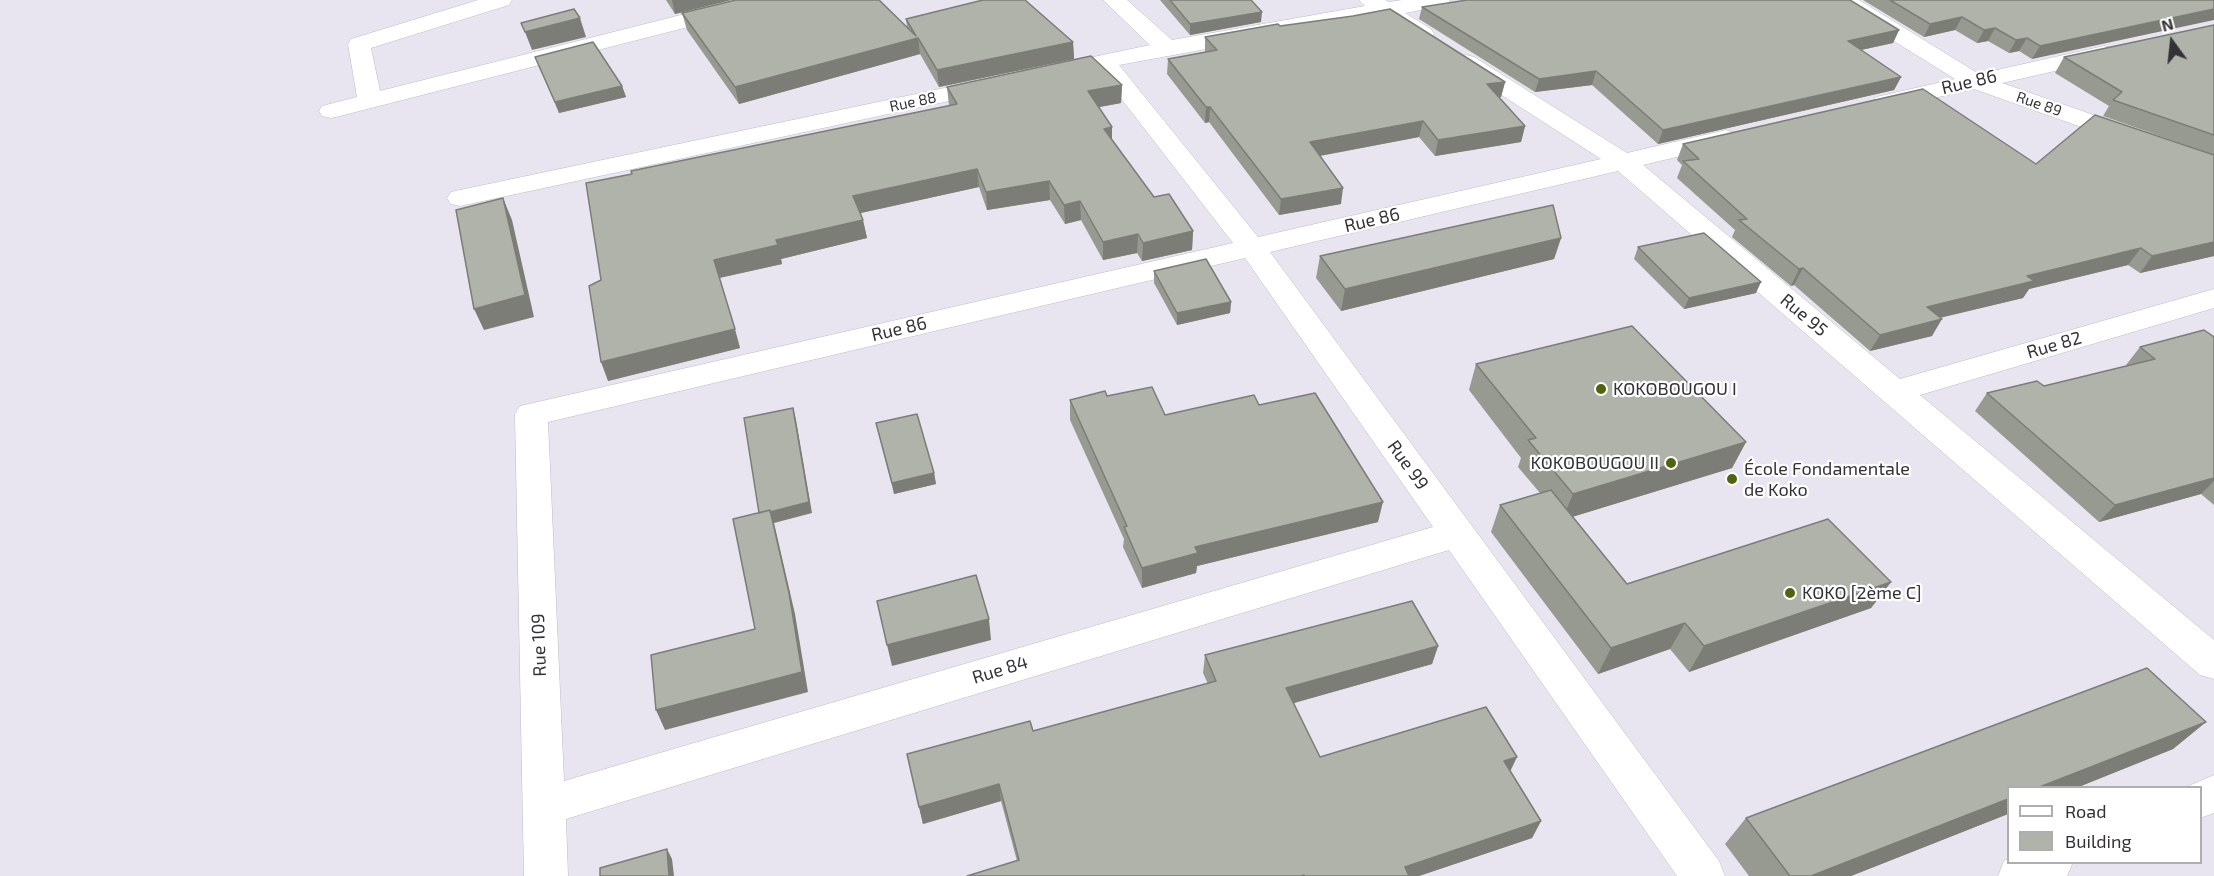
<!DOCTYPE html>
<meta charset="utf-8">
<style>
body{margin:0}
#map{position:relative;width:2214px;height:876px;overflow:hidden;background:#e9e5f0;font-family:"Exo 2",sans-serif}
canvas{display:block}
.legend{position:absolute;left:2007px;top:786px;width:195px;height:78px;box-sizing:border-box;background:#fff;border:2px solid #aeadaf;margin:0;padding:8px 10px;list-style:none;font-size:18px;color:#343236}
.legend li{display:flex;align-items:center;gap:12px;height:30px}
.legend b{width:30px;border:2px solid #aeadaf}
.north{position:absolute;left:2142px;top:12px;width:60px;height:60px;-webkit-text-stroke:4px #fff;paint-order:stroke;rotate:345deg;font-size:16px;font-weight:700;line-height:24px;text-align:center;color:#343236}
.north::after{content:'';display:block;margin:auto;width:21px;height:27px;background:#343236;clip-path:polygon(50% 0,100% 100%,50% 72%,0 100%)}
</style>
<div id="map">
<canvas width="2214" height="876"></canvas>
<ul class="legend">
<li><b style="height:8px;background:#fff"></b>Road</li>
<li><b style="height:16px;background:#b0b3a9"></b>Building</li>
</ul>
<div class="north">N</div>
</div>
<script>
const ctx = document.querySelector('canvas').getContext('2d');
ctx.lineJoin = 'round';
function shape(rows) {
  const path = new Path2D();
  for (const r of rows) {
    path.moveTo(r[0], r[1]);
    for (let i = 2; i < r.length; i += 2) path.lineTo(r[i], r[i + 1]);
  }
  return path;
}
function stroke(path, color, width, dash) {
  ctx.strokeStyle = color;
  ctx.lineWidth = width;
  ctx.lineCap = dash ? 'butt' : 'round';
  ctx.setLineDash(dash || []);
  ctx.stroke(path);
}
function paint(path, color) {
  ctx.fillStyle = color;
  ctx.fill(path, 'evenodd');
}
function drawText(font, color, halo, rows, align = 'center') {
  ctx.font = font + ' "Exo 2",sans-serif';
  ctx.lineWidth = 4.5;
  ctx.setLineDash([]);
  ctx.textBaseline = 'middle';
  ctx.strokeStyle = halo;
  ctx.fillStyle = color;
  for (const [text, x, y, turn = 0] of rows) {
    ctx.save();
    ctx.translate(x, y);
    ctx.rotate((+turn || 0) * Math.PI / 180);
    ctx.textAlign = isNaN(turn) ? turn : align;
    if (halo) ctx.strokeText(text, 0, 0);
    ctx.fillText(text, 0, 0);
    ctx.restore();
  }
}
const minor = shape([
 [478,0,512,0,509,5,371,48,380,91,740,0,777,0,774,5,340,116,331,118,322,116,319,111,322,106,357,97,348,44,351,39,478,0],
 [1103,0,1127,0,1172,40,1365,6,1359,0,1385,0,1389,2,1402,0,1450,0,1447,5,1405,13,1431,29,1434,34,1431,39,1423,41,1415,39,1381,17,1119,65,1258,237,1601,159,1458,67,1454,62,1458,57,1466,55,1474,57,1627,153,1726,130,1735,133,1739,138,1735,143,1643,165,1900,379,2214,289,2214,308,1920,395,2214,640,2214,679,2200,675,1618,171,1270,252,1719,861,1725,876,1677,876,1449,550,566,819,568,876,524,876,515,414,520,406,1233,243,1099,70,1087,72,1079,70,1075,65,1079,60,1150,45,1103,0],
 [1245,258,1433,527,564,781,548,422,1245,258],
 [1833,0,1859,0,1979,74,2104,46,2112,48,2116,53,2112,58,2002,83,2214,157,2214,174,1974,89,1885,109,1876,107,1873,102,1876,97,1955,79,1836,5,1833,0],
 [992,78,1000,80,1004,85,1000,90,460,206,451,204,447,198,451,192,460,190,992,78],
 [2214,775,2214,813,2200,818,2200,788,2184,788,2214,775],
 [2008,859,2008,862,2073,862,2067,876,1998,876,2004,861,2008,859]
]);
stroke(minor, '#bfbbc5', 1);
paint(minor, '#fff');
paint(shape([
 [666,0,731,0,675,14],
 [1160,0,1251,0,1261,22,1190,35],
 [1863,0,2214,0,2032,59,2019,51,2009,53,1988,41,1977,43,1955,30,1924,37],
 [1422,7,1899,30,1893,43,1861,50,1901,77,1894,90,1658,144,1592,85,1535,92,1419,19],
 [682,13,907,27,906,19,1073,42,1074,59,939,87,920,54,739,104,687,30],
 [2214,25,2214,155,2103,116,2109,106,2055,73,2064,57],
 [1280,26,1505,82,1501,97,1499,97,1525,126,1521,142,1435,156,1419,137,1320,156,1341,204,1279,215,1209,122,1205,123,1167,74,1168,59,1205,52,1205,37],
 [535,57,622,86,626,97,559,113],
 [1122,85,1121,103,1099,107,1112,139,1154,197,1193,231,1192,250,1142,261,1137,253,1103,260,1081,220,1065,224,1050,200,987,210,979,187,861,213,867,238,781,259,782,264,719,278,740,348,608,381,601,280,632,174,949,106,947,87],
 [1683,144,2036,164,2214,256,2140,273,2128,265,2029,289,2023,298,1940,318,1932,336,1870,351,1794,285,1791,286,1732,237,1735,230,1677,178,1682,165,1677,160],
 [1561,238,1554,259,1341,311,1316,278,1320,256],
 [1638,247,1756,293,1684,309,1634,259],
 [1154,271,1231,302,1230,313,1177,325,1154,283],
 [2214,337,2214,505,2201,494,2099,522,1975,411,1987,393,2044,386,2127,366,2126,365,2140,347],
 [1476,364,1746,442,1732,468,1572,517,1627,584,1891,582,1871,608,1689,672,1670,649,1598,674,1491,532,1500,505,1540,493,1518,467,1521,458,1469,390],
 [1107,396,1165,415,1259,405,1378,522,1197,566,1196,573,1142,588,1123,547,1124,539,1070,420,1070,400],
 [876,423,934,473,936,484,894,494],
 [1438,646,1432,664,1294,703,1320,757,1510,771,1541,821,1532,838,1419,876,967,876,1017,861,1001,801,923,824,907,754,1033,731,1208,684,1203,673,1205,655],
 [2206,722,2173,749,2076,788,2008,788,2008,814,1851,876,1749,876,1725,844,1746,818]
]), '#979a91');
paint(shape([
 [672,0,731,0,675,14],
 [2214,9,2214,20,2032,59,2040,46],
 [1262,12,1261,22,1190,35,1190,24],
 [1962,17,1955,30,1924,37,1930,24],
 [580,18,586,37,532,50,525,32],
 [1995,28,1988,41,1977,43,1984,30],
 [1899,30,1893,43,1842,54,1848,41],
 [918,38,920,54,739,104,735,87],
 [2027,38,2019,51,2009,53,2016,40],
 [1073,42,1074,59,939,87,937,70],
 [1596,71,1592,85,1535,92,1539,79],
 [1901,77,1894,90,1658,144,1663,130],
 [1505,82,1501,97,1483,100,1487,84],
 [1122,85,1121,103,1089,109,1088,91],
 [622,86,626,97,559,113,555,102],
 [1206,107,1210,107,1209,122,1205,123],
 [1423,121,1419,137,1308,158,1310,142],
 [1525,126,1521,142,1435,156,1438,140],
 [1112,127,1112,145,1104,129],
 [977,169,979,187,856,214,853,196],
 [1049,181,1050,200,987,210,986,192],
 [1343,188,1341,204,1279,215,1281,199],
 [503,198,512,220,534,317,484,330,474,309],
 [1080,201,1081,220,1065,224,1064,205],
 [863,220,867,238,781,259,782,264,719,278,714,260,776,240],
 [1193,231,1192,250,1142,261,1143,243],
 [1138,234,1137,253,1103,260,1103,242],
 [1561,238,1554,259,1341,311,1345,289],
 [2214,242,2214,256,2140,273,2152,256],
 [2141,248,2128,265,2029,289,2023,298,1917,323,1927,307,2027,276],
 [1803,268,1794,285,1791,286,1799,269],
 [1761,282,1756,293,1684,309,1689,298],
 [1231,302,1230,313,1177,325,1177,313],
 [1942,319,1932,336,1870,351,1880,335],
 [735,329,740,348,608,381,601,362],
 [793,408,796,420,812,513,774,523,795,614,808,692,665,730,656,710,802,672,770,510],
 [1746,442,1732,468,1562,520,1573,494],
 [934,473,936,484,894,494,892,483],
 [2214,478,2214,481,2201,494,2099,522,2115,505],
 [1383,502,1378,522,1197,566,1196,573,1142,588,1142,568,1195,547],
 [1891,582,1871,608,1689,672,1704,646],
 [989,619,991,640,892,666,887,645],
 [1685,623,1670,649,1598,674,1611,648],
 [1438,646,1432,664,1283,706,1286,688],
 [2206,722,2173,749,2076,788,2037,788],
 [1517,757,1509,774,1504,761],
 [999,784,1001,801,923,824,919,807],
 [2008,799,2008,814,1851,876,1811,876],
 [1541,821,1532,838,1419,876,1401,876,1405,867],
 [667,849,672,859,674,876,669,876]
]), '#7b7d76');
const building = shape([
 [736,0,879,0,916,36,906,19,983,0,1025,0,1073,42,937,70,918,38,735,87,682,13,736,0],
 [1170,0,1251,0,1262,12,1190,24,1170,0],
 [1467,0,1850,0,1899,30,1848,41,1901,77,1663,130,1596,71,1539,79,1422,7,1467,0],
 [1890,0,2214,0,2214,9,2040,46,2027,38,2016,40,1995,28,1984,30,1962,17,1930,24,1890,0],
 [574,9,580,18,525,32,521,23,574,9],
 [1390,9,1505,82,1487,84,1525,126,1438,140,1423,121,1310,142,1343,188,1281,199,1210,107,1206,107,1168,59,1217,50,1205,37,1278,24,1280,26,1353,16,1390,9],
 [2214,25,2214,135,2113,100,2122,92,2064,57,2214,25],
 [593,42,622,86,555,102,535,57,593,42],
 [1091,56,1122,85,1088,91,1112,127,1104,129,1154,197,1169,194,1193,231,1143,243,1138,234,1103,242,1080,201,1064,205,1049,181,986,192,977,169,853,196,863,220,776,240,778,245,714,260,735,329,601,362,589,286,601,280,586,183,632,174,631,171,957,104,947,87,1091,56],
 [1923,89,2036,164,2095,115,2214,155,2214,242,2152,256,2141,248,2027,276,2034,281,1927,307,1942,319,1880,335,1803,268,1799,269,1739,220,1747,219,1683,161,1699,159,1683,144,1923,89],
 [503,198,525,295,474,309,456,210,503,198],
 [1553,205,1561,238,1345,289,1320,256,1553,205],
 [1704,233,1761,282,1689,298,1638,247,1704,233],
 [1206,259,1231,302,1177,313,1154,271,1206,259],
 [1632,326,1746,442,1573,494,1528,440,1536,438,1476,364,1632,326],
 [2204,330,2214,337,2214,478,2115,505,1987,393,2037,381,2044,386,2155,359,2140,347,2204,330],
 [1152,387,1165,415,1254,395,1259,405,1315,393,1383,502,1195,547,1198,553,1142,568,1124,527,1127,526,1070,400,1105,391,1107,396,1152,387],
 [793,408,809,502,770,512,770,510,759,513,744,418,793,408],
 [917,414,934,473,892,483,876,423,917,414],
 [1551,490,1627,584,1828,519,1891,582,1704,646,1685,623,1611,648,1500,505,1551,490],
 [770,510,789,593,802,672,656,710,651,655,755,629,733,519,770,510],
 [976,575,989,619,887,645,877,601,976,575],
 [1412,601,1438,646,1286,688,1320,757,1486,707,1517,757,1504,761,1541,821,1405,867,1409,876,1305,876,1304,875,1300,876,967,876,1019,860,999,784,919,807,907,754,1030,721,1033,731,1216,681,1205,655,1412,601],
 [2147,668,2206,722,2037,788,2008,788,2008,799,1811,876,1790,876,1746,818,2147,668],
 [667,849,669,876,600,876,600,868,667,849]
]);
paint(building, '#b0b3a9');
stroke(building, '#7b7d76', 1.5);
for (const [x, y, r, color] of [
 [1601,389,6,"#50640f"],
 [1671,463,6,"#50640f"],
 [1732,479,6,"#50640f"],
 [1790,593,6,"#50640f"]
]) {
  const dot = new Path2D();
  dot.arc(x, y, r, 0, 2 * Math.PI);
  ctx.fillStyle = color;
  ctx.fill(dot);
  stroke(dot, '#fff', 2);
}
drawText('15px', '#343236', '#fff', [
 ["Rue 88",913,102,-12],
 ["Rue 89",2039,104,19]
]);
drawText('18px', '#343236', '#fff', [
 ["Rue 86",1969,82,-13],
 ["Rue 86",1372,220,-13],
 ["Rue 95",1804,315,40],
 ["Rue 86",899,329,-13],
 ["Rue 82",2054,345,-16],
 ["Rue 99",1408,465,54],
 ["Rue 109",539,645,-92],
 ["Rue 84",1000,670,-17]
]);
drawText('18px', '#343236', '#fff', [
 ["KOKOBOUGOU I",1613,389],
 ["KOKOBOUGOU II",1659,463,"right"],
 ["École Fondamentale",1744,469],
 ["de Koko",1744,490],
 ["KOKO [2ème C]",1802,593]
], 'left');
</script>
